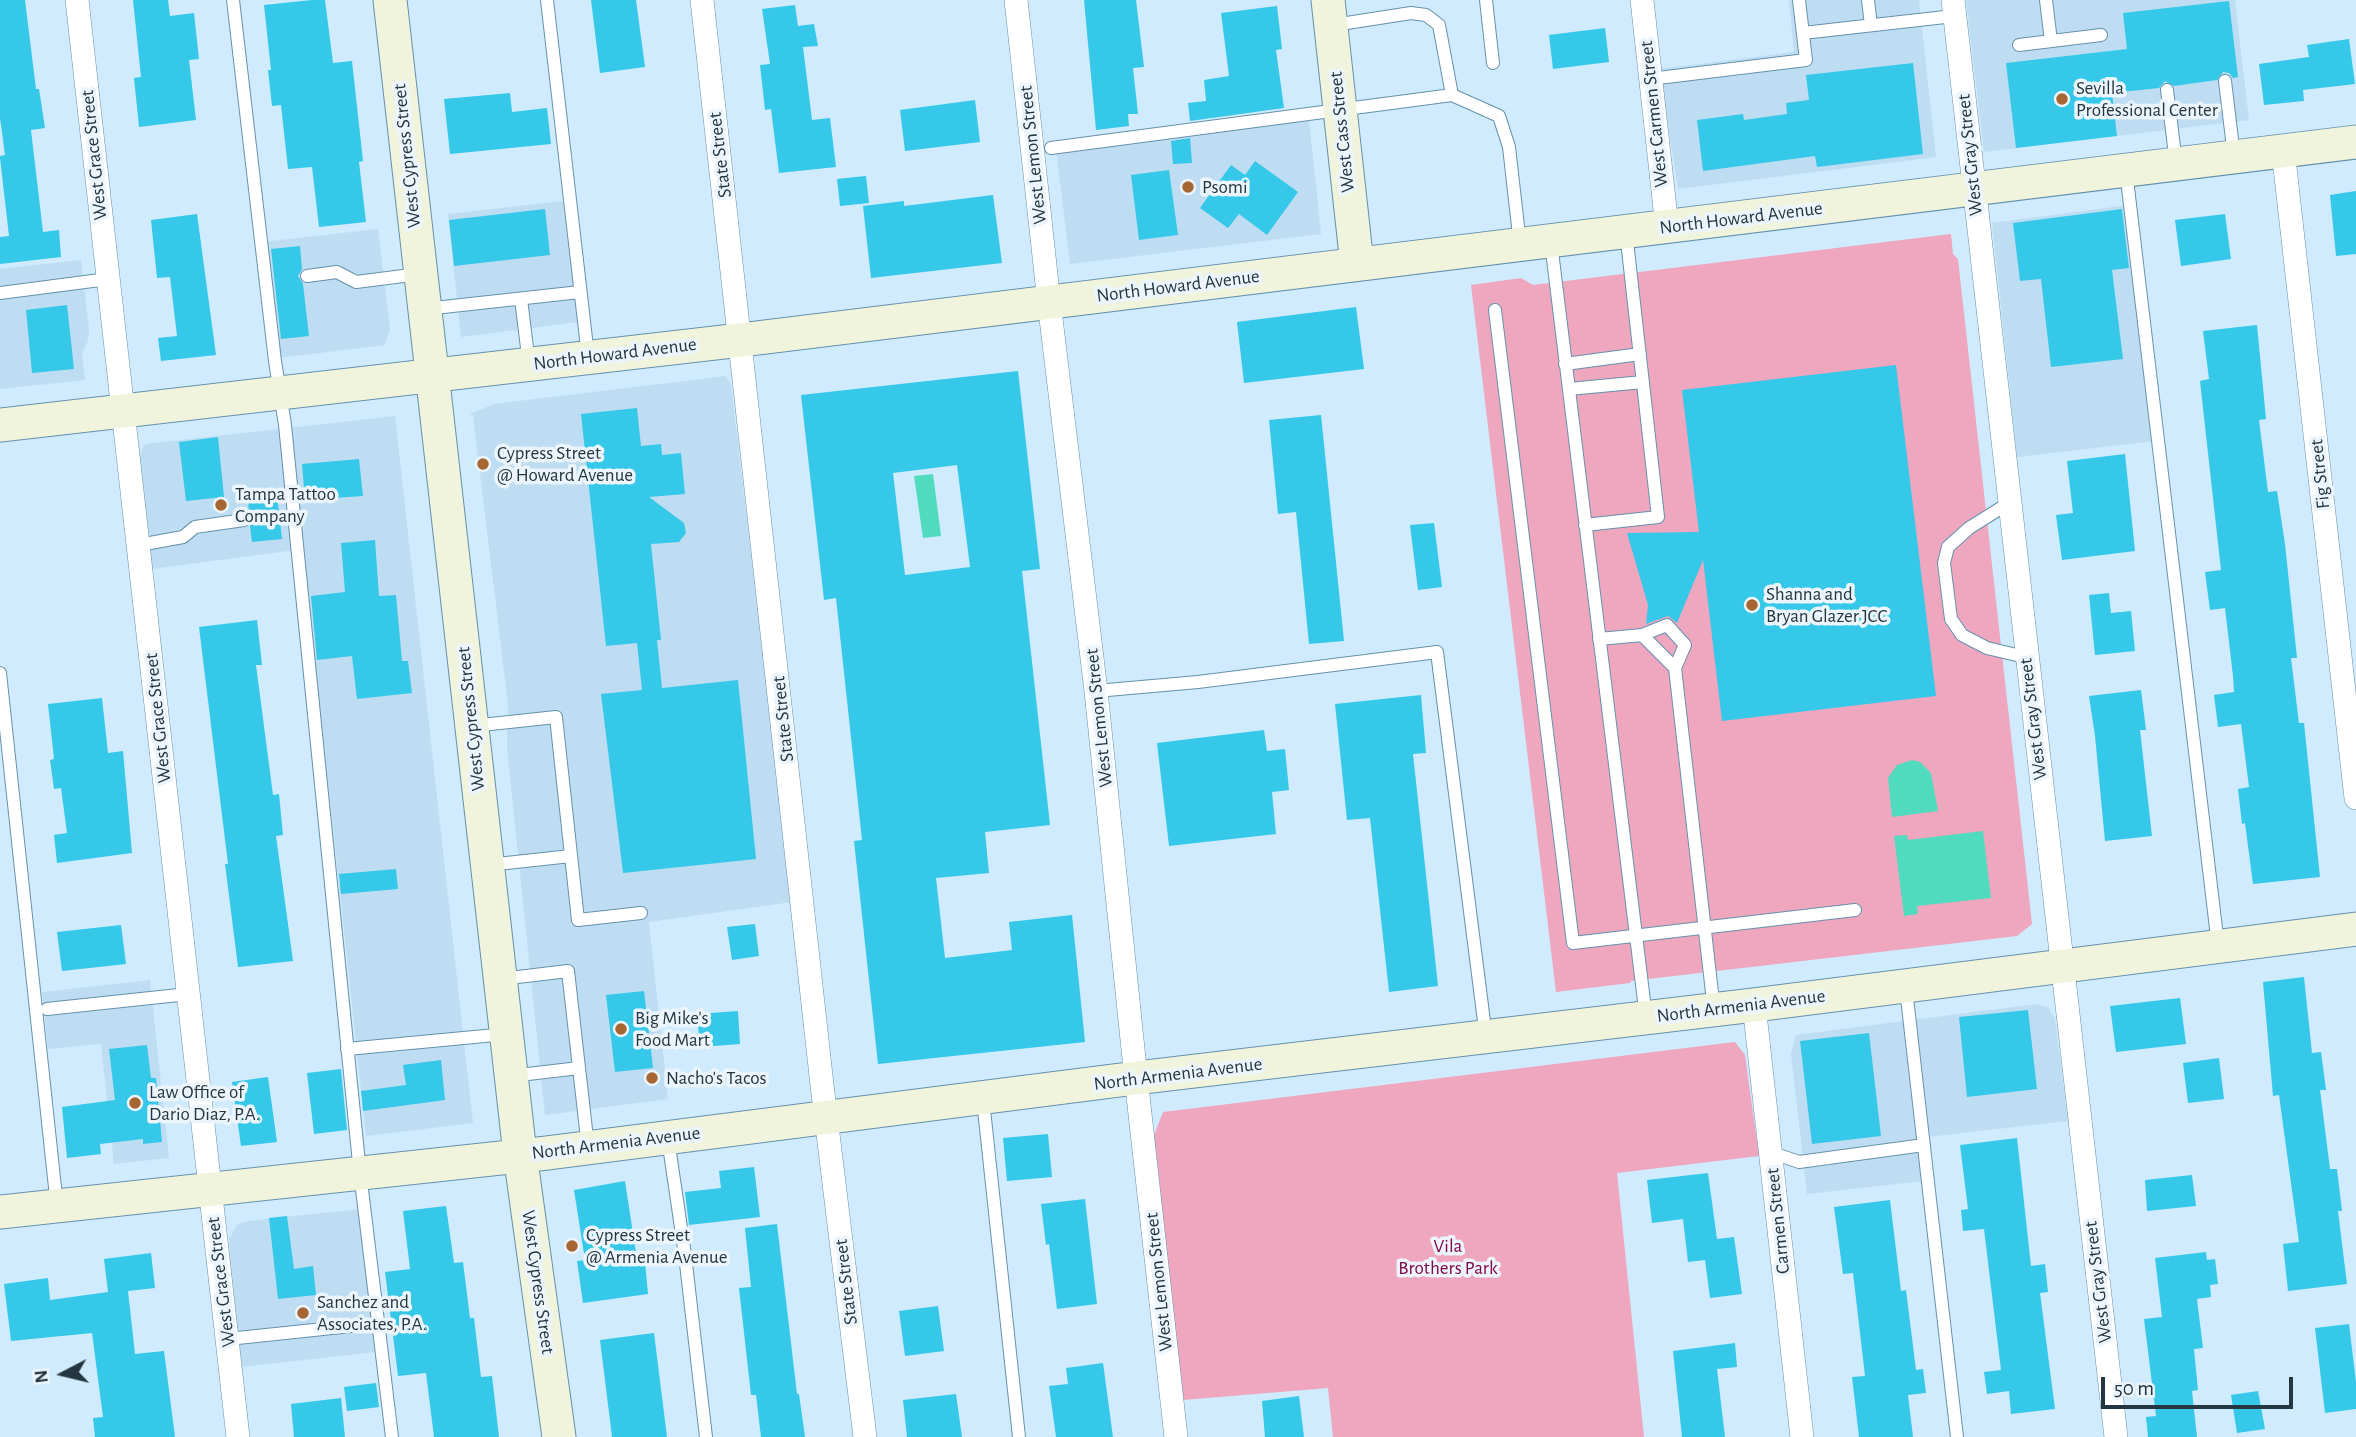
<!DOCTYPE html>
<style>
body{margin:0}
#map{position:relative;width:2356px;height:1437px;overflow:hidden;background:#cfebfd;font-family:"Alegreya Sans",sans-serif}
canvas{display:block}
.north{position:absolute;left:28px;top:1339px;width:70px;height:70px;-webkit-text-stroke:5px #ecf5fb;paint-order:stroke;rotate:263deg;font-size:19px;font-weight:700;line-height:28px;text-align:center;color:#233641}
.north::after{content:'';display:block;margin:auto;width:24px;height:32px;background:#233641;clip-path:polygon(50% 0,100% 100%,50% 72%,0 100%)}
.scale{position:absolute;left:2101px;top:1377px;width:192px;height:32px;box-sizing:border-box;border:4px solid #233641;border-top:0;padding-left:9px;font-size:21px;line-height:24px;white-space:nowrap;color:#233641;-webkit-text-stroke:5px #ecf5fb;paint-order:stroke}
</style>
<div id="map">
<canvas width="2356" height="1437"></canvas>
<div class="north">N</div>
<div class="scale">50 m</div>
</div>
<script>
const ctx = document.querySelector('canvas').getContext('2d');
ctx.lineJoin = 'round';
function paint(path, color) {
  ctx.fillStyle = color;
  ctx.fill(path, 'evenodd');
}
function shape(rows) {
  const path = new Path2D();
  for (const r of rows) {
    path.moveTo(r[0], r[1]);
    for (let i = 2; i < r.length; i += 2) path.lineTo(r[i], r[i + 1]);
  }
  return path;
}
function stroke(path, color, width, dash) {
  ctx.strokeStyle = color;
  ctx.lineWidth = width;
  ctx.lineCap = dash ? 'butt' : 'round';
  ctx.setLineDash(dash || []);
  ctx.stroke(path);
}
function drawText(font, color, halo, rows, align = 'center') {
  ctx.font = font + ' "Alegreya Sans",sans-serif';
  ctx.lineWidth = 7;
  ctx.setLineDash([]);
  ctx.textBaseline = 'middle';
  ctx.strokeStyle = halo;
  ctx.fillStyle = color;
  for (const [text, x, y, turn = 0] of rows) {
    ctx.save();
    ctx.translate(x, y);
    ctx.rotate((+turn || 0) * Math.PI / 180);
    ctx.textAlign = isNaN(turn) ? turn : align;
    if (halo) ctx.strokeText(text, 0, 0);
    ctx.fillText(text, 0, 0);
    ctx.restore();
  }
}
paint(shape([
 [1789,0,1919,0,1936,157,1678,189,1659,69,1794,52],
 [1966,0,2235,0,2249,120,1984,152],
 [1308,110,1321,234,1070,264,1055,141],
 [563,201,578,322,461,337,448,214],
 [2136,204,2164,440,2017,457,1992,223],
 [378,229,390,329,385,345,278,358,263,242],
 [81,260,89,329,88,341,82,353,85,380,0,389,0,269],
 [726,376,731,385,792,902,649,922,668,1099,545,1115,507,748,508,704,473,416,470,414,494,404],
 [395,416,473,1123,366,1136,303,549,152,569,139,461,141,452,145,444],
 [150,980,169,1158,114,1164,101,1044,48,1049,42,992],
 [2036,1004,2048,1007,2055,1019,2068,1121,1927,1137,1932,1180,1807,1194,1791,1054,1796,1035],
 [361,1209,376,1352,240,1367,230,1275,229,1238,238,1224,248,1221]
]), '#beddf2');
paint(shape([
 [1951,234,1953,254,1958,259,2032,924,2017,936,1631,981,1630,983,1556,992,1471,285,1521,278,1533,285,1541,284],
 [1735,1042,1745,1055,1759,1156,1617,1173,1644,1437,1333,1437,1328,1388,1183,1400,1154,1135,1163,1112]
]), '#efa6bf');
paint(shape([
 [933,474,941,536,923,538,914,476],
 [1912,760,1920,762,1931,773,1938,811,1892,817,1888,778,1897,765],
 [1983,831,1991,898,1917,906,1918,914,1904,916,1894,836,1907,835,1908,840]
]), '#50dbbf');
paint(shape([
 [0,0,25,0,36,89,39,89,45,128,31,130,43,232,59,230,61,257,0,264,0,237,9,236,0,158,0,156,5,155,0,118],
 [133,0,168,0,170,16,194,13,199,59,189,60,196,120,139,127,134,78,141,77],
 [312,0,325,0,333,63,352,61,363,161,359,162,366,222,319,227,312,167,288,169,281,105,272,106,268,70,271,70,264,5],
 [591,0,636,0,645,67,600,73],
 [1084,0,1136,0,1144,67,1133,68,1138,114,1128,114,1129,126,1096,130],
 [2229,1,2238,77,2233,78,2229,73,2223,72,2217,80,2174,86,2165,81,2159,88,2112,93,2117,136,2016,148,2006,63,2127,49,2123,13],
 [795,5,798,26,814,24,818,46,803,47,812,120,830,118,836,167,779,173,771,109,765,110,760,65,770,64,762,9],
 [1277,6,1282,49,1276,50,1284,108,1190,121,1188,103,1206,101,1204,80,1229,76,1221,13],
 [1605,28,1609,62,1553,69,1549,35],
 [2349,39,2355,84,2303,90,2304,101,2264,105,2259,64,2309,57,2307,45],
 [1913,63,1923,154,1817,167,1815,156,1703,171,1697,120,1743,114,1744,120,1787,114,1786,103,1809,100,1806,75],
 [510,93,512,112,547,108,551,144,450,154,444,99],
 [975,100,980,142,905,151,900,110],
 [1190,138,1192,163,1173,164,1171,141],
 [1255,161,1298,192,1267,235,1239,214,1228,228,1200,208,1231,165,1245,175],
 [1169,170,1178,235,1139,240,1131,175],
 [866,176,869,203,840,206,837,179],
 [2356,191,2356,254,2336,256,2330,195],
 [993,195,1002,263,871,278,863,206,904,201,904,206],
 [545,209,550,255,454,266,449,220],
 [2122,209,2129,268,2112,270,2123,359,2051,367,2041,279,2020,281,2013,223],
 [197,214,216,355,161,361,158,338,177,336,170,277,157,278,151,220],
 [2225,214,2231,259,2181,266,2175,220],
 [300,246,302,269,298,276,303,284,309,336,281,339,271,249],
 [67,305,74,369,32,373,26,310],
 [1356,307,1364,369,1244,383,1237,322],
 [2257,325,2266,419,2259,420,2268,492,2277,491,2285,544,2297,658,2291,658,2299,723,2304,723,2320,877,2253,884,2245,823,2242,824,2238,789,2249,787,2241,724,2218,727,2214,695,2234,692,2233,676,2225,608,2210,610,2205,572,2221,570,2200,381,2209,379,2203,331],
 [1896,365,1936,696,1722,721,1703,560,1677,623,1668,616,1646,624,1648,605,1627,533,1699,532,1682,390],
 [1018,371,1040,569,1022,571,1050,825,985,832,989,873,936,878,945,958,1012,950,1009,922,1072,915,1085,1042,878,1064,854,841,862,840,836,598,824,600,801,395],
 [957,465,970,567,905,575,893,473],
 [637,408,641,446,661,444,662,455,681,453,685,494,649,497,684,523,686,533,679,542,651,544,661,640,657,640,662,688,738,680,756,859,623,873,601,694,642,690,637,643,606,646,581,414],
 [1321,415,1344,641,1309,644,1296,512,1278,514,1269,420],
 [218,437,224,497,186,501,179,442],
 [2125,454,2135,551,2062,560,2056,515,2073,513,2067,461],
 [359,459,363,496,305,500,302,464],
 [277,496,282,539,252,542,250,526,253,519,249,513,248,499],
 [1434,523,1442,587,1418,590,1410,525],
 [375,540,379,596,396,595,402,661,408,661,412,693,357,699,352,656,317,660,311,596,345,592,341,543],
 [2109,593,2111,613,2131,611,2135,651,2095,655,2089,595],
 [257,620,262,665,256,665,273,795,279,794,283,835,276,836,293,961,238,967,225,864,228,864,199,627],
 [2141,690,2146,730,2140,730,2152,836,2105,841,2095,736,2089,696],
 [1421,695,1426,753,1413,754,1438,986,1389,992,1370,818,1347,820,1335,704],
 [102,698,108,753,123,751,132,853,57,863,54,835,67,833,61,788,54,789,50,760,54,759,48,704],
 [1264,730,1267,751,1285,749,1289,790,1272,792,1276,834,1169,846,1157,743],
 [396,869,398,889,341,894,339,874],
 [755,924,759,956,732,960,727,927],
 [121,925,126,964,62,971,57,932],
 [2304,977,2312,1053,2321,1052,2326,1090,2320,1090,2330,1169,2337,1169,2342,1211,2338,1211,2347,1284,2288,1291,2283,1244,2299,1242,2279,1095,2273,1096,2263,982],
 [644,991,653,1068,615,1072,606,995],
 [2180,998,2186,1044,2116,1052,2110,1006],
 [2028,1010,2037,1089,1967,1097,1959,1017],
 [738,1011,740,1044,700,1047,697,1014],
 [1869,1033,1881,1136,1812,1144,1800,1041],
 [147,1045,151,1078,156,1078,162,1142,143,1144,143,1139,100,1144,101,1154,67,1158,62,1107,115,1100,109,1049],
 [2219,1058,2224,1099,2188,1103,2183,1063],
 [441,1060,445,1100,363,1111,361,1091,406,1085,403,1065],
 [341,1069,347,1130,314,1134,307,1073],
 [268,1077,277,1142,241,1146,232,1082],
 [1048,1134,1052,1177,1007,1181,1003,1138],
 [2017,1138,2031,1266,2045,1264,2048,1292,2040,1293,2055,1409,2011,1414,2009,1391,1987,1394,1984,1372,2001,1370,1984,1229,1963,1231,1961,1210,1968,1209,1960,1145],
 [754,1167,760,1217,689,1225,685,1192,721,1188,719,1171],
 [1708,1173,1717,1239,1734,1237,1742,1294,1710,1298,1705,1260,1688,1262,1683,1219,1652,1223,1647,1180],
 [2192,1175,2196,1206,2147,1211,2145,1180],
 [625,1181,636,1253,644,1252,648,1294,583,1303,577,1261,585,1260,574,1190],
 [1085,1199,1097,1304,1057,1309,1049,1244,1046,1245,1041,1204],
 [1890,1200,1901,1291,1906,1290,1916,1370,1923,1369,1926,1393,1908,1395,1913,1437,1859,1437,1852,1377,1865,1376,1853,1273,1843,1274,1834,1207],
 [446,1206,454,1263,463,1262,470,1318,474,1318,481,1377,492,1376,499,1437,434,1437,426,1373,398,1376,385,1272,410,1269,403,1211],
 [287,1216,294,1269,313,1266,316,1295,278,1299,269,1218],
 [777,1224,797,1394,799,1394,805,1437,761,1437,756,1395,751,1395,739,1288,751,1287,745,1228],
 [2206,1252,2207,1260,2215,1259,2218,1284,2210,1285,2211,1297,2197,1299,2203,1348,2194,1349,2198,1390,2192,1391,2197,1437,2148,1437,2146,1417,2156,1416,2144,1319,2162,1317,2155,1258],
 [151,1253,155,1288,128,1291,135,1354,164,1351,175,1437,95,1437,93,1418,103,1417,92,1333,11,1341,4,1284,48,1278,50,1300,108,1292,104,1259],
 [938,1306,944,1351,905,1356,899,1311],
 [2349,1324,2356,1382,2356,1409,2325,1413,2315,1328],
 [654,1333,667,1437,612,1437,600,1340],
 [1735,1343,1737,1367,1717,1369,1725,1437,1682,1437,1673,1351],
 [1103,1363,1113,1437,1056,1437,1049,1386,1068,1384,1066,1368],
 [376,1383,379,1407,347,1411,344,1387],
 [2258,1391,2265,1429,2237,1433,2231,1395],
 [956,1394,962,1437,907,1437,903,1400],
 [1299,1396,1304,1437,1265,1437,1262,1401],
 [341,1398,345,1437,294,1437,291,1404]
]), '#35c8e9');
const lane = shape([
 [233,0,275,361,285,425,360,1173,392,1437],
 [547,0,588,356],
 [1486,0,1493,63],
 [1868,0,1871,25],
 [2046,0,2051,41],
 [1334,25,1411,13,1426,15,1439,25,1452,95],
 [1803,33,1954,16],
 [2019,45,2101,35],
 [1650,79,1806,60,1799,0],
 [2225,81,2234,156],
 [2167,90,2176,163],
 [1051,148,1452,95,1499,116,1509,147,1520,244],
 [2126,171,2218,945],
 [1551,243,1646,1017],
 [307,276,337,272,356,282,419,274],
 [0,293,108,279],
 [521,299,529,364],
 [425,309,580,292],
 [1495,310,1573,943,1855,910],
 [1565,364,1640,354],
 [1569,389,1643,382],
 [2009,503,1969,528,1948,547,1944,563,1951,619,1962,635,1987,648,2025,657],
 [1585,525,1658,517,1626,232],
 [139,545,183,537,195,527,244,520],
 [1642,635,1667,625,1685,645,1675,668],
 [1599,639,1642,635,1675,668,1714,1010],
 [0,673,57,1206],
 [1096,691,1198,682,1437,652,1486,1037],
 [472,726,556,717,578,920,641,913],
 [488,865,571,856],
 [501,979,568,971,588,1147],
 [1906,989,1957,1437],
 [47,1009,188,994],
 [347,1049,506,1034],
 [511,1076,579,1068],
 [983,1100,1019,1437],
 [668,1139,685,1255,706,1437],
 [1770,1152,1799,1162,1924,1145],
 [228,1339,361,1325]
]);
const street = shape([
 [77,0,238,1437],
 [702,0,822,1085,865,1437],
 [1016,0,1049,302,1096,691,1136,1078,1176,1437],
 [1642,0,1667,227],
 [1953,0,2116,1437],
 [2283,150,2356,798],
 [1754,1005,1802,1437]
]);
const secondary = shape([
 [390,0,520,1154,559,1437],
 [1328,0,1357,264],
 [0,425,741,340,2356,142],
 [0,1212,547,1153,1136,1078,1754,1005,2356,929]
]);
stroke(lane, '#6591ad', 14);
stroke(street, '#6591ad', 24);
stroke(secondary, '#6591ad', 35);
stroke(lane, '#fff', 12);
stroke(street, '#fff', 23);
stroke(secondary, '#f0f4dd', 33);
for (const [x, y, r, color] of [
 [2062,99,7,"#a76631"],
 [1188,187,7,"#a76631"],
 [483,464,7,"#a76631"],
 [221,505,7,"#a76631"],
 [1752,605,7,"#a76631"],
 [621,1029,7,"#a76631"],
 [652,1078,7,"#a76631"],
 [135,1103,7,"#a76631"],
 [572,1246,7,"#a76631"],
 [303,1313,7,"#a76631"]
]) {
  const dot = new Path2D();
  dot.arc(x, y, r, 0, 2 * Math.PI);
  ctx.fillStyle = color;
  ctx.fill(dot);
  stroke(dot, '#ecf5fb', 2.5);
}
drawText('19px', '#233641', '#ecf5fb', [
 ["Sevilla",2076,88],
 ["Professional Center",2076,110],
 ["Psomi",1202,187],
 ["Cypress Street",497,453],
 ["@ Howard Avenue",497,475],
 ["Tampa Tattoo",235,494],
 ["Company",235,516],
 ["Shanna and",1766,594],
 ["Bryan Glazer JCC",1766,616],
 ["Big Mike's",635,1018],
 ["Food Mart",635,1040],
 ["Nacho's Tacos",666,1078],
 ["Law Office of",149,1092],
 ["Dario Diaz, P.A.",149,1114],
 ["Cypress Street",586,1235],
 ["@ Armenia Avenue",586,1257],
 ["Sanchez and",317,1302],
 ["Associates, P.A.",317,1324]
], 'left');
drawText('19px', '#233641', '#ecf5fb', [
 ["West Carmen Street",1654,114,-96],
 ["West Cass Street",1342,132,-96],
 ["West Grace Street",94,155,-96],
 ["State Street",720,155,-97],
 ["West Lemon Street",1033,155,-96],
 ["West Gray Street",1970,155,-96],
 ["West Cypress Street",407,156,-96],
 ["North Howard Avenue",1741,218,-7],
 ["North Howard Avenue",1178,286,-7],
 ["North Howard Avenue",615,354,-7],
 ["Fig Street",2320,474,-96],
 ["West Grace Street",158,718,-96],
 ["West Lemon Street",1099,718,-96],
 ["West Cypress Street",471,719,-96],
 ["State Street",783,719,-96],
 ["West Gray Street",2033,719,-97],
 ["North Armenia Avenue",1741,1006,-7],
 ["North Armenia Avenue",1178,1074,-7],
 ["North Armenia Avenue",616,1143,-7],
 ["Carmen Street",1778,1221,-96],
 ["West Grace Street",221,1282,-97],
 ["West Cypress Street",538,1282,82],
 ["State Street",846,1282,-97],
 ["West Lemon Street",1159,1282,-96],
 ["West Gray Street",2098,1282,-97]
]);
drawText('19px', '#810748', '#ecf5fb', [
 ["Vila",1448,1246],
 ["Brothers Park",1448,1268]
]);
</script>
